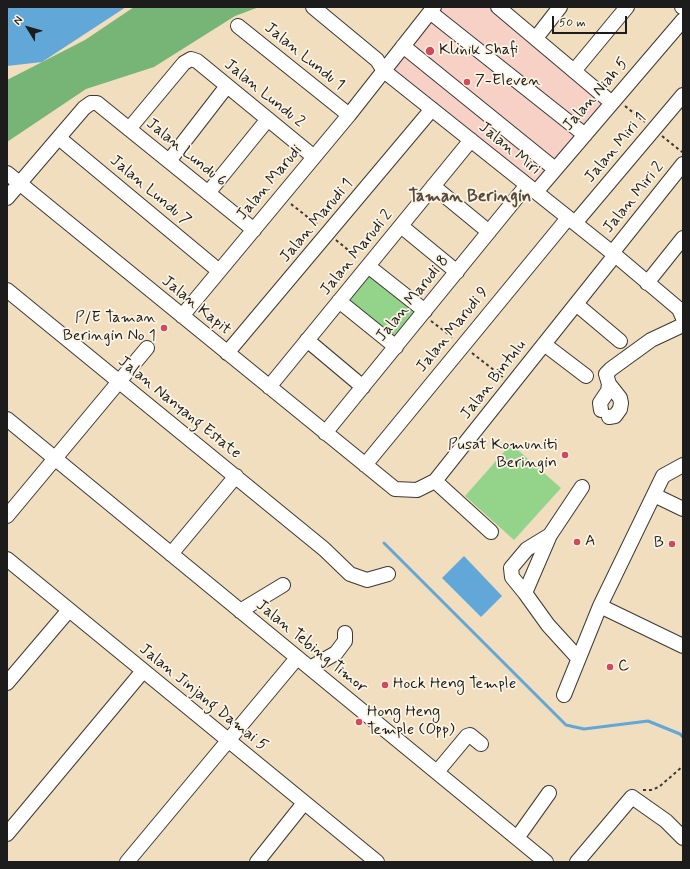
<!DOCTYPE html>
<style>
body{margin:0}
#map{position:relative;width:690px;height:869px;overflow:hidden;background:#f1debe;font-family:Mynerve,sans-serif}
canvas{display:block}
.frame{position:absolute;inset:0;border:8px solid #1c1c1c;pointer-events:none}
.north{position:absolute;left:8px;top:8px;width:40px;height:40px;-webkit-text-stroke:3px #fcf5e5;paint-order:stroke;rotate:307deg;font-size:11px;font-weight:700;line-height:16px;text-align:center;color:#1c1c1c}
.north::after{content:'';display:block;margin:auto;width:14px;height:18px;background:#1c1c1c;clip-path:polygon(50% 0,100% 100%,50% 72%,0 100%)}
.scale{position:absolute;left:552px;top:16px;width:75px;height:18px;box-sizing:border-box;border:2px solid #1c1c1c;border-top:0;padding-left:5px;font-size:12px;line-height:14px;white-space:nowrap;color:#1c1c1c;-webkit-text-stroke:3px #fcf5e5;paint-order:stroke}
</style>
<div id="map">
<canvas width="690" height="869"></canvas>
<div class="frame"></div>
<div class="north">N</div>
<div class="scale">50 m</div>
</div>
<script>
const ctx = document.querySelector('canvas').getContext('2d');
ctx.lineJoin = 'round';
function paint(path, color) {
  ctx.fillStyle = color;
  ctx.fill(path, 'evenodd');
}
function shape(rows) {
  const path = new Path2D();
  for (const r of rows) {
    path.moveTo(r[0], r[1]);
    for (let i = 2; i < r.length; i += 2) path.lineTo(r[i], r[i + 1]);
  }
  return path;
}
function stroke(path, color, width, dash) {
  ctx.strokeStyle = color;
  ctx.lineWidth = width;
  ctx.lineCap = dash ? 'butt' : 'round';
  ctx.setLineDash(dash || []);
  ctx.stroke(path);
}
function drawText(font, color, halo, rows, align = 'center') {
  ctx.font = font + ' Mynerve,sans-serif';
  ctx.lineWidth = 3.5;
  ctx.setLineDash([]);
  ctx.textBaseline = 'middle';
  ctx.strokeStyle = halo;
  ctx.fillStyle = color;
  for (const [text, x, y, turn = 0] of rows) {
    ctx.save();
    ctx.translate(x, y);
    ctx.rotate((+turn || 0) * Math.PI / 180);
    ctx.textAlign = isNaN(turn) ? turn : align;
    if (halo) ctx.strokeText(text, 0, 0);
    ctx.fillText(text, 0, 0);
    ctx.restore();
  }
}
paint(shape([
 [440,7,490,7,604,101,534,186,389,71]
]), '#f7d1c6');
paint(shape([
 [370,273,418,313,395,340,348,300],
 [511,444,561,488,514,540,465,496]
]), '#93d38a');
paint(shape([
 [134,7,259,7,235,16,154,67,86,89,7,142,7,80,85,40]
]), '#76b576');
paint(shape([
 [7,7,126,7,42,62,7,66],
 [464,556,502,596,481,617,442,578]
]), '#61a7d7');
stroke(shape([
 [384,543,566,725,584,729,648,721,680,734,683,737]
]), '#61a7d7', 3);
const minor = shape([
 [313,7,377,60,384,71,615,255,679,309,683,318],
 [498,7,612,103],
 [682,7,683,7],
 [430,12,585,135],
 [238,26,349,115],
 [536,38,560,7],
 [403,46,555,169],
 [574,71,627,7],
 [129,129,184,63,191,59,197,61,314,157],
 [59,138,219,271],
 [169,161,227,86],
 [7,173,395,489,417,490,435,481,615,255],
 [433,186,489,232],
 [536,192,683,20],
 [208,193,268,119],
 [7,198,84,108,91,103,97,103,254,230],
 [575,223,683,95],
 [401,226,457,272],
 [612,253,683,164],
 [368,266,425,311],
 [647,283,683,238],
 [7,290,324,549,350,574,367,580,388,574],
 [339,301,396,347],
 [576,304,620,341],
 [182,316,349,115,434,7],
 [307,340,363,387],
 [544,344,586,376],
 [227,353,432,109],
 [269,387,471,140],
 [601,410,600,403,608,391,609,384],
 [609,417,615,416,620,409,621,403,620,398,609,384,606,374,611,369,651,340,683,325],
 [7,419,546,862],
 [325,433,527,185],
 [365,465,568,218],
 [435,481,491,532],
 [654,495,683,509],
 [7,516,147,348],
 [171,554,236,476],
 [7,559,377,862],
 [525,593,512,577,511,568,527,549,550,535],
 [600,606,683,646],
 [240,611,283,585],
 [578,658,548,625,525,593,550,535,582,487],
 [310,668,336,653,345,641,345,633],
 [7,683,69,610],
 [564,695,600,606,663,476,683,465],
 [437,772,467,736,470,735,481,744],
 [7,834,143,671],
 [517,838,549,793],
 [127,862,297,658],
 [257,862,304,803],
 [577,862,632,797,666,821,683,838]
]);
stroke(minor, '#3c3934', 16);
stroke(shape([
 [625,106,645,122],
 [662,136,682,152],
 [291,204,319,226],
 [336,240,359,259],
 [431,321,455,339],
 [472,353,503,377],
 [643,790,651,790,659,787,683,766]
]), '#3c3934', 2, [3, 3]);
stroke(minor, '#fff', 14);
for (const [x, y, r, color] of [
 [430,51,5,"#d1495b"],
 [467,82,4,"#d1495b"],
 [164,328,4,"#d1495b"],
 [565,455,4,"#d1495b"],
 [577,542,4,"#d1495b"],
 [672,544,4,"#d1495b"],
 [610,667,4,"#d1495b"],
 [385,685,4,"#d1495b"],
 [359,722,4,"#d1495b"]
]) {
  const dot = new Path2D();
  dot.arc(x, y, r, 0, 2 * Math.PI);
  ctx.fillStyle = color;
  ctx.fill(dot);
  stroke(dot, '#fcf5e5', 1.5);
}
drawText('16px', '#1c1c1c', '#fcf5e5', [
 ["Klinik Shafi",439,51],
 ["7-Eleven",475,82],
 ["P/E Taman",156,319,"right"],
 ["Beringin No 1",156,337,"right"],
 ["Pusat Komuniti",557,446,"right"],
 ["Beringin",557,464,"right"],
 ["A",585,542],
 ["B",664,544,"right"],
 ["C",618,667],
 ["Hock Heng Temple",393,685],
 ["Hong Heng",367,713],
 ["Temple (Opp)",367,731]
], 'left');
drawText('16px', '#1c1c1c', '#fcf5e5', [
 ["Jalan Lundu 1",304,57,39],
 ["Jalan Lundu 2",264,94,39],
 ["Jalan Niah 5",596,95,-49],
 ["Jalan Miri 1",616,148,-50],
 ["Jalan Miri",509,149,39],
 ["Jalan Lundu 6",186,153,39],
 ["Jalan Marudi",270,183,-50],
 ["Jalan Lundu 7",150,191,40],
 ["Jalan Miri 2",634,198,-51],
 ["Jalan Marudi 1",317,221,-50],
 ["Jalan Marudi 2",357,253,-51],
 ["Jalan Marudi 8",413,299,-51],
 ["Jalan Kapit",196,306,39],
 ["Jalan Marudi 9",453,330,-51],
 ["Jalan Bintulu",494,380,-52],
 ["Jalan Nanyang Estate",179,408,39],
 ["Jalan Tebing Timor",311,647,39],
 ["Jalan Jinjang Damai 5",203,698,39]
]);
drawText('bold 17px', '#57493e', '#fcf5e5', [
 ["Taman Beringin",470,197]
]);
</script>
